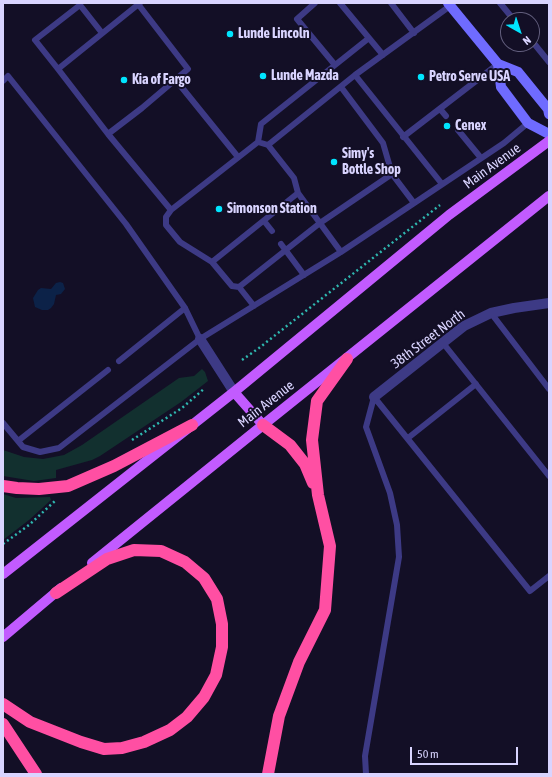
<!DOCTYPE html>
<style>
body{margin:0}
#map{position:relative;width:552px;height:777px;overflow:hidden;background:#130f26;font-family:"Asap Condensed",sans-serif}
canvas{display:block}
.frame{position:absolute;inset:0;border:4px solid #d9d4ff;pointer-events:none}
.north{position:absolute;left:500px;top:12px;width:40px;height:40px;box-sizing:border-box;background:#130f26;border:1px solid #625e7d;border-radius:50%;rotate:141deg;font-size:11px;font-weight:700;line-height:16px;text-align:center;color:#d9d4ff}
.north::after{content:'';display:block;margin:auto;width:14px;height:18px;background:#00e5ff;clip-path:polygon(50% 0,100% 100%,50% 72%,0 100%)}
.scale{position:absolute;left:410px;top:747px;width:108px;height:18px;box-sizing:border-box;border:2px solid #d9d4ff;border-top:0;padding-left:5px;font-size:12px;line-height:14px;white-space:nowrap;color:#d9d4ff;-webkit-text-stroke:3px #130f26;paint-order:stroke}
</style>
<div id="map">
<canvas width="552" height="777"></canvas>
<div class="frame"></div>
<div class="north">N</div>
<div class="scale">50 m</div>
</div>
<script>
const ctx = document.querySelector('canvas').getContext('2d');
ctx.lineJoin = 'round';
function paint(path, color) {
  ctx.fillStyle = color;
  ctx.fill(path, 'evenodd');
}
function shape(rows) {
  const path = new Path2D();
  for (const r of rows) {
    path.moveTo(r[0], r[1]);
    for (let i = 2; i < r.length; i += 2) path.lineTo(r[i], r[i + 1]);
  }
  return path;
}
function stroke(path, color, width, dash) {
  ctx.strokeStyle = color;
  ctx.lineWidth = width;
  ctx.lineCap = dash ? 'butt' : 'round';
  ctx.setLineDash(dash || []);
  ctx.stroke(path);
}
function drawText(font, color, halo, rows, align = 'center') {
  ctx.font = font + ' "Asap Condensed",sans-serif';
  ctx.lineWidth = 4;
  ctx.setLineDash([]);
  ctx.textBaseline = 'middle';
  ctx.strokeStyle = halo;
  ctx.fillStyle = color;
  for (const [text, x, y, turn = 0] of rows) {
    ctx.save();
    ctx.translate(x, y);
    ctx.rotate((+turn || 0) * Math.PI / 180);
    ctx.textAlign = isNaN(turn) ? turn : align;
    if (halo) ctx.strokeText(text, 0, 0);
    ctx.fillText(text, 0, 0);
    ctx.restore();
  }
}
paint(shape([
 [202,369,205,372,208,381,181,402,100,456,92,460,56,470,56,478,34,481,3,476,3,450,24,457,43,459,64,455,82,445,179,378,194,376],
 [3,494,16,498,50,497,51,500,29,520,3,540]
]), '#12302f');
paint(shape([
 [60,282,63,283,65,289,61,294,56,295,54,304,51,308,48,310,42,310,35,307,33,298,38,290,41,288,51,289,56,283]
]), '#0c2248');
stroke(shape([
 [242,360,259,348,440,205],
 [132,440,182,408,205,388],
 [3,544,29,525,55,501]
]), '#2fb8b0', 2.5, [2, 3]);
stroke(shape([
 [315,3,297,19,335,65],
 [340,3,383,55],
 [391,3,414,33],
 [500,3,514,20],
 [138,4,188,69,142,108,108,134,171,210],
 [532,41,549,62],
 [58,69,35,40,80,5,102,33],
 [355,75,442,184],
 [175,79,238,157],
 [3,81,8,76,126,224,185,308,200,339,341,252,504,143,528,123],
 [341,87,383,143,392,174],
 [440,109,446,116],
 [458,130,481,158],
 [108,134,58,69,140,3],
 [403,137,498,64],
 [258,142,261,124,369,38],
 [264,221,272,231],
 [281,244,304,275],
 [341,252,298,193,294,178,268,145,355,75,450,6],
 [212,262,298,193],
 [239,287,320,223,392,174,414,203],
 [254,306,239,287,232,286,212,262,180,242,166,225,166,217,171,210,258,142,268,145],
 [491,313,549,389],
 [443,343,549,476],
 [119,361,185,308],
 [374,397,530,591,549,576],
 [3,423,23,447,40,452,59,448,200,339],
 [408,438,476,384],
 [18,441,108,370],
 [366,774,365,756,399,557,397,525,390,493,366,427,374,397]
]), '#3d3a85', 6);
stroke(shape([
 [200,339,234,392],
 [374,397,464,326,491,313,514,308,549,303]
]), '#3d3a85', 10);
stroke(shape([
 [448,3,498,64,501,87,528,123,549,134],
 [498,64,518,72,548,109,549,114]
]), '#6f6bff', 10);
stroke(shape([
 [234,392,263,425],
 [92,563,263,425,549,196],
 [3,574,234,392,449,215,549,141],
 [3,637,61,588]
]), '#c25bff', 10);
stroke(shape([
 [263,425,290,445,305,464,313,483],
 [3,486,17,488,39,489,68,486,114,466,192,425],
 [3,704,30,722,81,742,104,749,122,748,144,742,170,730,187,717,204,697,216,675,222,647,222,624,217,599,204,578,185,562,161,551,134,550,107,559,56,593],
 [3,724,36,774],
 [268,774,279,716,299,662,325,610,330,546,318,495,312,440,317,401,347,359]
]), '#ff4fa3', 12);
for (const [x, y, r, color] of [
 [230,34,4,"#00e5ff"],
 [263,76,4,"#00e5ff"],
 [421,77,4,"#00e5ff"],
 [124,80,4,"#00e5ff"],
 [447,126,4,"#00e5ff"],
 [334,162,4,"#00e5ff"],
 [219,209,4,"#00e5ff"]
]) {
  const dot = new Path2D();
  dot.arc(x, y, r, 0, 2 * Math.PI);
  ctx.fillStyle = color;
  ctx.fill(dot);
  stroke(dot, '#130f26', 1.5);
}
drawText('bold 14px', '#d9d4ff', '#130f26', [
 ["Lunde Lincoln",238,34],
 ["Lunde Mazda",271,76],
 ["Petro Serve USA",429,77],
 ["Kia of Fargo",132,80],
 ["Cenex",455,126],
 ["Simy's",342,154],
 ["Bottle Shop",342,170],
 ["Simonson Station",227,209]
], 'left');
drawText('14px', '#d9d4ff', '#130f26', [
 ["Main Avenue",492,166,-36],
 ["38th Street North",428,339,-37],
 ["Main Avenue",266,404,-38]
]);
</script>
